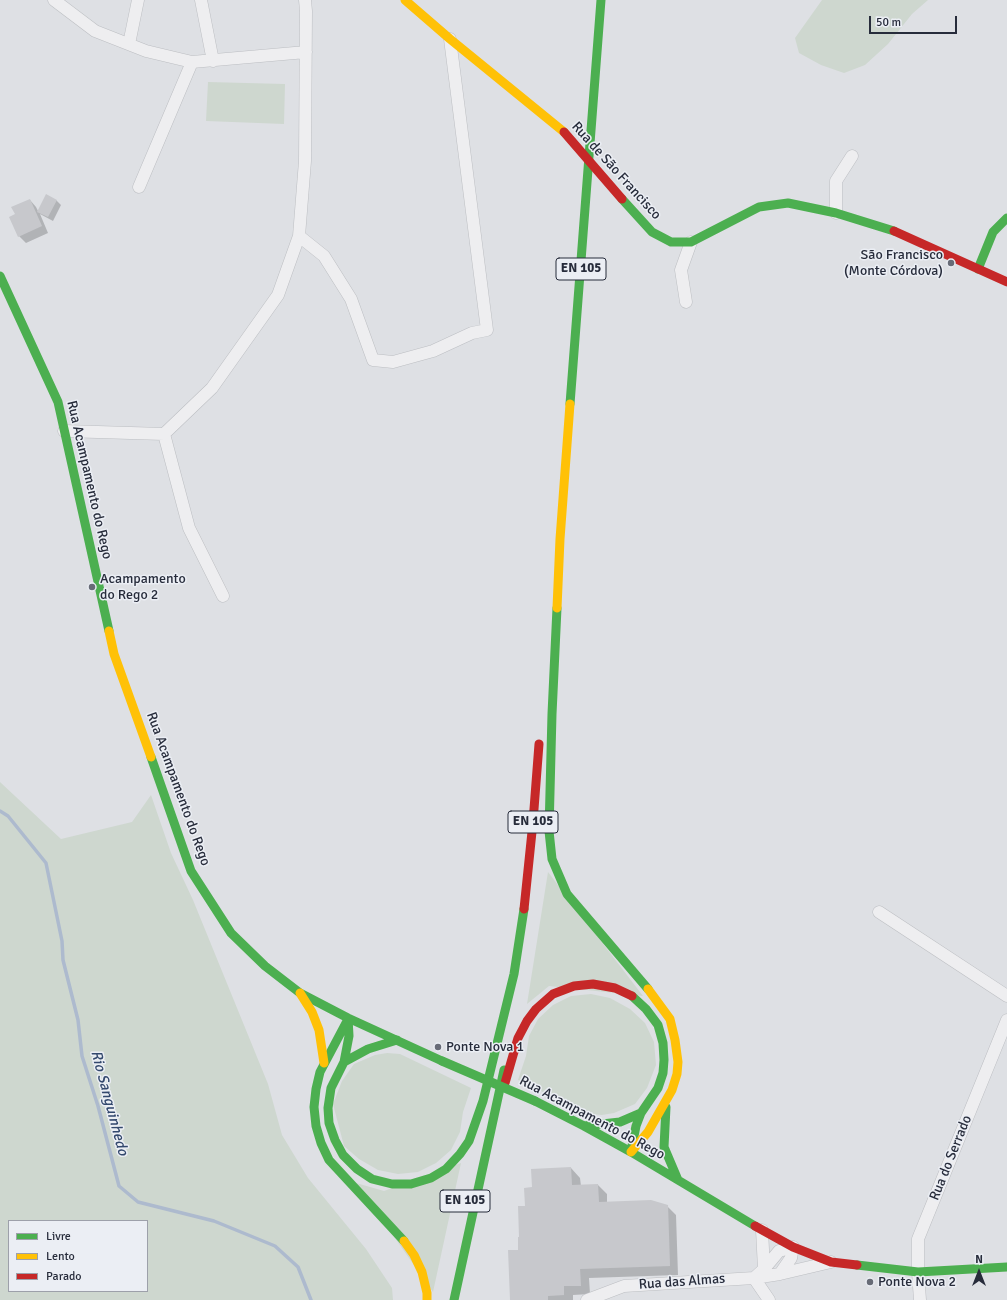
<!DOCTYPE html>
<meta charset="utf-8">
<style>
body{margin:0}
#map{position:relative;width:1007px;height:1300px;overflow:hidden;background:#dee0e4;font-family:Signika,sans-serif}
canvas{display:block}
.legend{position:absolute;left:8px;top:1220px;width:140px;height:72px;box-sizing:border-box;background:#ebeef4;border:1px solid #9da0aa;margin:0;padding:5px 7px;list-style:none;font-size:12px;color:#272c3b}
.legend li{display:flex;align-items:center;gap:8px;height:20px}
.legend b{width:20px;border:1px solid #9da0aa}
.north{position:absolute;left:959px;top:1252px;width:40px;height:40px;-webkit-text-stroke:3px #ebeef4;paint-order:stroke;rotate:0deg;font-size:11px;font-weight:700;line-height:16px;text-align:center;color:#272c3b}
.north::after{content:'';display:block;margin:auto;width:14px;height:18px;background:#272c3b;clip-path:polygon(50% 0,100% 100%,50% 72%,0 100%)}
.scale{position:absolute;left:869px;top:16px;width:88px;height:18px;box-sizing:border-box;border:2px solid #272c3b;border-top:0;padding-left:5px;font-size:12px;line-height:14px;white-space:nowrap;color:#272c3b;-webkit-text-stroke:3px #ebeef4;paint-order:stroke}
</style>
<div id="map">
<canvas width="1007" height="1300"></canvas>
<ul class="legend">
<li><b style="height:5px;background:#4caf50"></b>Livre</li>
<li><b style="height:5px;background:#ffc107"></b>Lento</li>
<li><b style="height:5px;background:#c62828"></b>Parado</li>
</ul>
<div class="north">N</div>
<div class="scale">50 m</div>
</div>
<script>
const ctx = document.querySelector('canvas').getContext('2d');
ctx.lineJoin = 'round';
function paint(path, color) {
  ctx.fillStyle = color;
  ctx.fill(path, 'evenodd');
}
function shape(rows) {
  const path = new Path2D();
  for (const r of rows) {
    path.moveTo(r[0], r[1]);
    for (let i = 2; i < r.length; i += 2) path.lineTo(r[i], r[i + 1]);
  }
  return path;
}
function stroke(path, color, width, dash) {
  ctx.strokeStyle = color;
  ctx.lineWidth = width;
  ctx.lineCap = dash ? 'butt' : 'round';
  ctx.setLineDash(dash || []);
  ctx.stroke(path);
}
function drawText(font, color, halo, rows, align = 'center') {
  ctx.font = font + ' Signika,sans-serif';
  ctx.lineWidth = 3;
  ctx.setLineDash([]);
  ctx.textBaseline = 'middle';
  ctx.strokeStyle = halo;
  ctx.fillStyle = color;
  for (const [text, x, y, turn = 0] of rows) {
    ctx.save();
    ctx.translate(x, y);
    ctx.rotate((+turn || 0) * Math.PI / 180);
    ctx.textAlign = isNaN(turn) ? turn : align;
    if (halo) ctx.strokeText(text, 0, 0);
    ctx.fillText(text, 0, 0);
    ctx.restore();
  }
}
paint(shape([
 [822,0,928,0,912,14,888,44,865,65,844,73,821,65,799,53,795,38],
 [208,82,285,84,284,124,206,121],
 [0,782,61,839,132,822,151,795,171,853,193,900,268,1084,282,1135,308,1178,366,1249,392,1288,393,1300,0,1300],
 [9,1221,147,1221,147,1291,9,1291],
 [548,872,643,996,549,986,527,1004],
 [591,994,610,998,630,1009,645,1023,654,1042,656,1065,647,1088,635,1104,614,1113,602,1115,589,1114,518,1080,526,1056,529,1036,538,1019,553,1005,571,996],
 [387,1053,400,1054,471,1088,463,1112,460,1132,451,1150,436,1163,418,1172,398,1174,378,1170,359,1159,344,1146,333,1104,342,1081,354,1064,375,1055],
 [461,1163,433,1292,356,1183,384,1191]
]), '#ced7cf');
paint(shape([
 [30,200,36,207,38,211,56,200,61,205,53,221,40,214,48,233,26,243,19,236,16,215],
 [571,1168,580,1178,581,1186,598,1185,607,1194,607,1203,667,1206,676,1215,678,1275,589,1278,590,1294,573,1295,573,1300,511,1300,526,1207,533,1188]
]), '#0003');
stroke(shape([
 [0,811,8,816,46,863,62,941,63,960,78,1020,82,1056,98,1106,119,1186,138,1202,214,1221,275,1246,298,1267,311,1300]
]), '#adbace', 3.5);
paint(shape([
 [46,194,57,200,48,217,37,212],
 [30,199,42,226,18,237,9,217,15,214,11,207],
 [571,1167,572,1185,598,1184,599,1202,651,1200,668,1205,670,1266,580,1269,581,1286,564,1286,564,1295,548,1296,548,1300,510,1300,508,1250,518,1250,518,1237,519,1237,518,1206,525,1206,524,1188,532,1187,531,1169]
]), '#c7c8cc');
const street = shape([
 [54,0,95,31,146,51,192,62,306,52],
 [201,0,213,61],
 [129,44,138,0],
 [139,187,192,62],
 [836,213,836,181,852,156],
 [299,236,324,256,351,299,373,360,393,362,433,351,472,333,487,330,450,39],
 [686,302,681,270,691,242],
 [64,431,164,434,212,388,278,295,299,236,305,161,306,11,305,0],
 [164,434,189,528,223,596],
 [879,912,1007,996],
 [762,1230,764,1269],
 [793,1247,791,1258,780,1274,754,1278,764,1269,779,1251,793,1247],
 [780,1274,831,1262],
 [587,1300,624,1286,754,1278,769,1300],
 [920,1300,918,1272,918,1239,1007,1020]
]);
stroke(street, '#bcbec2', 13);
stroke(street, '#eeeef0', 12);
stroke(shape([
 [622,199,652,232,671,242,691,242,759,207,788,203,836,213,894,231],
 [978,269,993,232,1007,218],
 [0,276,58,402,109,631],
 [570,404,601,0],
 [557,608,552,714,549,831,552,859,567,894,648,989],
 [151,757,191,871,231,933,265,966,300,993,348,1018,442,1061],
 [348,1018,349,1036,344,1062,331,1088,328,1108,329,1123,335,1140,343,1155,357,1169,372,1179,392,1184,411,1184,431,1178,446,1169,460,1154,469,1141,483,1101,514,974,524,909],
 [347,1021,320,1072,316,1089,314,1107,316,1126,321,1143,329,1160,404,1241],
 [344,1062,368,1049,397,1040],
 [535,1101,584,1126,631,1152,755,1226],
 [666,1107,664,1147,678,1180],
 [584,1126,620,1122,641,1113],
 [631,1151,636,1126,641,1113,658,1088,663,1073,664,1060,663,1043,658,1025,646,1009,632,996],
 [857,1265,918,1272,1007,1267],
 [454,1300,504,1070]
]), '#4caf50', 9);
stroke(shape([
 [405,0,450,39,564,132],
 [557,608,560,539,570,404],
 [109,631,114,654,151,757],
 [300,993,312,1012,319,1030,324,1063],
 [631,1152,648,1132,672,1090,677,1074,678,1062,675,1040,670,1019,648,989],
 [404,1241,414,1255,422,1272,427,1293,427,1300]
]), '#ffc107', 9);
stroke(shape([
 [894,231,1007,282],
 [524,909,533,822,539,744],
 [505,1083,518,1038,527,1021,536,1009,553,994,574,986,593,984,615,988,632,996],
 [755,1226,793,1247,831,1262,857,1265]
]), '#c62828', 9);
stroke(shape([
 [442,1061,535,1101]
]), '#4caf50', 9);
stroke(shape([
 [564,132,622,199]
]), '#c62828', 9);
for (const [x, y, r, color] of [
 [951,263,4,"#676b76"],
 [92,587,4,"#676b76"],
 [438,1047,4,"#676b76"],
 [870,1282,4,"#676b76"]
]) {
  const dot = new Path2D();
  dot.arc(x, y, r, 0, 2 * Math.PI);
  ctx.fillStyle = color;
  ctx.fill(dot);
  stroke(dot, '#ebeef4', 1.5);
}
for (const [x, y, w] of [
 [581,269,50],
 [533,822,50],
 [465,1201,50]
]) {
  const box = new Path2D();
  box.roundRect(x - w / 2, y - 11, w, 22, 3);
  ctx.fillStyle = '#ebeef4';
  ctx.fill(box);
  stroke(box, '#272c3b', 1);
}
drawText('bold 13px', '#272c3b', null, [
 ["EN 105",581,269],
 ["EN 105",533,822],
 ["EN 105",465,1201]
]);
drawText('14px', '#272c3b', '#ebeef4', [
 ["Rua de São Francisco",616,171,48],
 ["Rua Acampamento do Rego",89,480,77],
 ["Rua Acampamento do Rego",178,789,70],
 ["Rua Acampamento do Rego",592,1118,28],
 ["Rua do Serrado",951,1158,-68],
 ["Rua das Almas",682,1282,-4]
]);
drawText('14px', '#272c3b', '#ebeef4', [
 ["São Francisco",943,255,"right"],
 ["(Monte Córdova)",943,271,"right"],
 ["Acampamento",100,579],
 ["do Rego 2",100,595],
 ["Ponte Nova 1",446,1047],
 ["Ponte Nova 2",878,1282]
], 'left');
drawText('italic 15px', '#33486d', '#ebeef4', [
 ["Rio Sanguinhedo",109,1103,75]
]);
</script>
